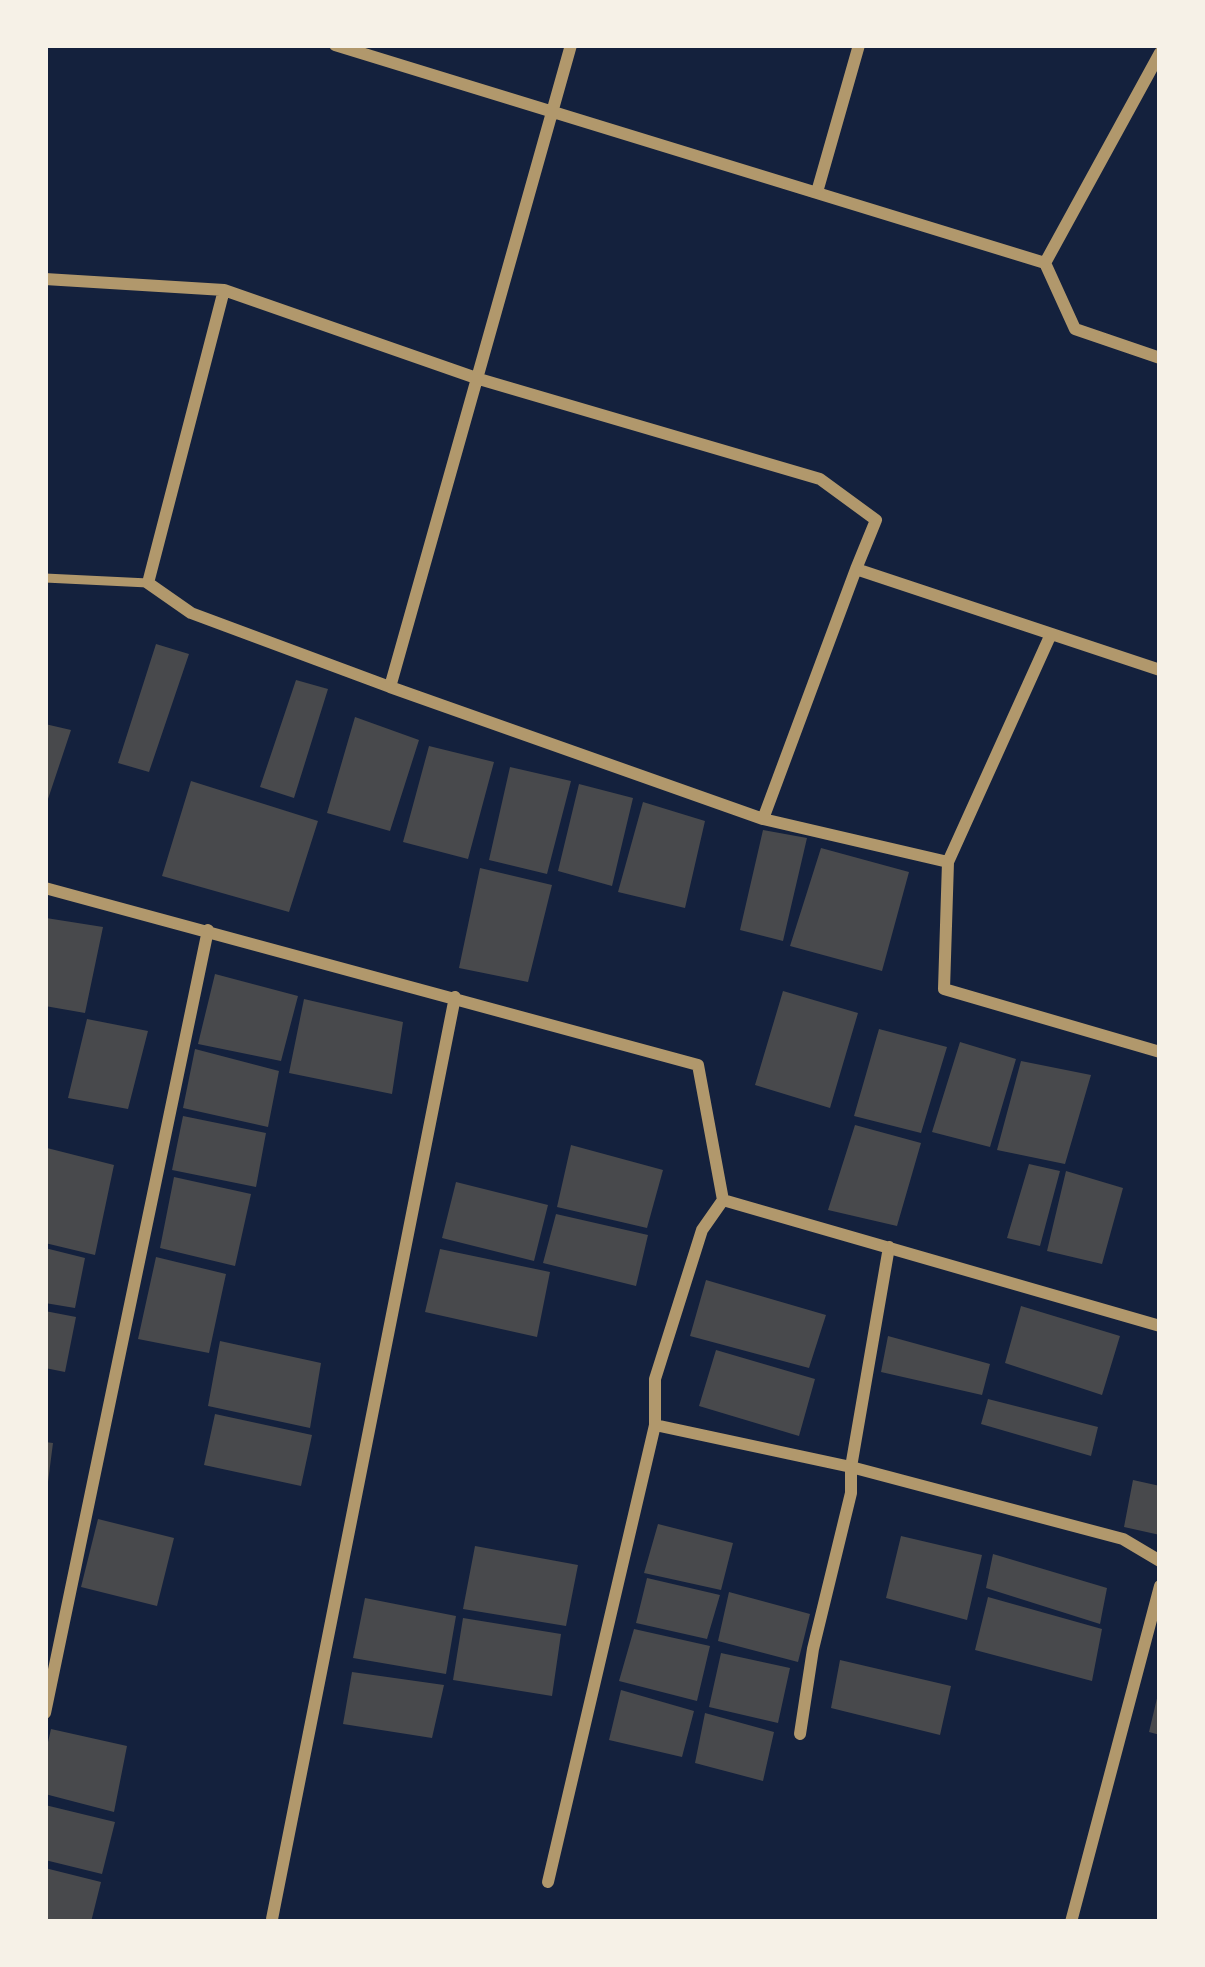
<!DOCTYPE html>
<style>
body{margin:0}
#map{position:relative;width:1205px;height:1967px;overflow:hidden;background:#14213d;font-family:Manrope,sans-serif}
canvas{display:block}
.frame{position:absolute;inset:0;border:48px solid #f6f1e7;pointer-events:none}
</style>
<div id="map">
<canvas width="1205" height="1967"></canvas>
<div class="frame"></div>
</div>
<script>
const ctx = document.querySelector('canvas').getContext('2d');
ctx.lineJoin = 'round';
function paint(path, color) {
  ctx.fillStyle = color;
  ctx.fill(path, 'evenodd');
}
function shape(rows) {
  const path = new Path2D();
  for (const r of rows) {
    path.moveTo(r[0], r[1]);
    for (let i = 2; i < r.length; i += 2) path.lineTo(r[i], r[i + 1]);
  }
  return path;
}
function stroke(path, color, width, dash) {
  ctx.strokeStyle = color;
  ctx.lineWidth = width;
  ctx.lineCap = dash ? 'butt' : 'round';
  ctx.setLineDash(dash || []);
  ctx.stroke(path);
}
paint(shape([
 [156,644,189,654,149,772,118,763],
 [296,680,328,689,294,798,260,787],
 [355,717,419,740,390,831,327,813],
 [45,724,71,730,46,805,45,805],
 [429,746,494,762,468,859,403,842],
 [510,767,571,781,547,874,489,860],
 [191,781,318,821,289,912,162,876],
 [579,784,633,798,612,886,558,871],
 [643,802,705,821,685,908,618,892],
 [763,830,807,838,783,941,740,930],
 [821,848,909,872,882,971,790,946],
 [480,868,552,885,528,982,459,968],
 [46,918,103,927,85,1013,45,1006],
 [215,974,298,996,281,1061,198,1044],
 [783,991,858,1013,830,1108,755,1085],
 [304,999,403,1022,392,1094,289,1073],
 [87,1019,148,1031,128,1109,68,1098],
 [879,1029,947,1047,921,1133,854,1116],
 [960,1042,1016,1059,990,1147,932,1132],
 [195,1049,279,1071,268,1127,183,1108],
 [1021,1061,1091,1075,1065,1164,997,1150],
 [183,1116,266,1133,256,1187,172,1170],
 [855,1125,921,1143,897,1226,828,1210],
 [571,1145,663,1170,647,1228,557,1207],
 [47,1148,114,1165,95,1255,45,1243],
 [1029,1164,1060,1171,1040,1246,1007,1238],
 [1066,1171,1123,1188,1102,1264,1047,1251],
 [174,1177,251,1194,235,1266,160,1248],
 [456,1182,548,1205,534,1261,442,1238],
 [556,1214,648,1235,636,1286,543,1263],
 [45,1248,85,1258,75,1308,45,1303],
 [440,1249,550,1272,537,1337,425,1312],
 [156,1257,226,1274,209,1353,138,1339],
 [706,1280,826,1315,809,1368,690,1336],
 [1021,1306,1120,1336,1102,1395,1005,1363],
 [45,1311,76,1317,65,1372,45,1368],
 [888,1336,990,1364,982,1395,881,1372],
 [220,1341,321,1363,310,1428,208,1406],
 [716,1350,815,1379,799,1436,699,1406],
 [988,1399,1098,1427,1091,1456,981,1424],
 [215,1414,312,1435,301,1486,204,1465],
 [45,1442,53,1443,48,1482,45,1482],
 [1133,1480,1160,1486,1160,1535,1124,1527],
 [98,1519,174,1538,157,1606,81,1587],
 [658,1524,733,1543,721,1590,644,1573],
 [901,1536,982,1555,967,1620,886,1598],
 [475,1546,578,1565,566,1626,463,1609],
 [993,1554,1107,1588,1100,1624,986,1588],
 [647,1578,720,1595,707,1639,636,1623],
 [729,1592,810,1614,798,1662,718,1641],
 [988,1597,1102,1629,1092,1681,975,1650],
 [365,1598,456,1616,446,1674,353,1658],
 [463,1618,561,1634,552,1696,453,1680],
 [634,1629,710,1646,697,1701,619,1681],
 [721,1653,790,1668,778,1723,709,1707],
 [840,1660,951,1686,940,1735,831,1708],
 [352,1672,444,1685,432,1738,343,1724],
 [621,1690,694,1711,682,1757,609,1740],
 [1158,1694,1160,1694,1160,1735,1149,1732],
 [705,1713,774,1732,763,1781,695,1763],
 [51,1729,127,1746,114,1812,45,1794,45,1755],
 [45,1805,115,1822,102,1874,45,1860],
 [45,1868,101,1882,91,1922,45,1922]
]), '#48494c');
stroke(shape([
 [45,578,148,583]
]), '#b1986c', 9);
stroke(shape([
 [335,45,1045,263],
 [571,45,390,687,763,819,856,569,1160,670],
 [1160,53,1045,263,1075,329,1160,358],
 [817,192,859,45],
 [45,279,224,290,479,379,820,479,876,520,856,569],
 [224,290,148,583,191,613,390,687],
 [1051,634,948,862,944,989,1160,1052],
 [763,819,948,862],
 [45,888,698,1065,723,1200,702,1230,655,1379,655,1425,548,1882],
 [723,1200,1160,1326],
 [655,1425,851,1467,1123,1539,1160,1561],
 [45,1713,208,930],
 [800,1734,813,1649,851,1493,851,1467,889,1247],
 [272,1919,455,997],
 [1071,1922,1160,1586]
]), '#b1986c', 12);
</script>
